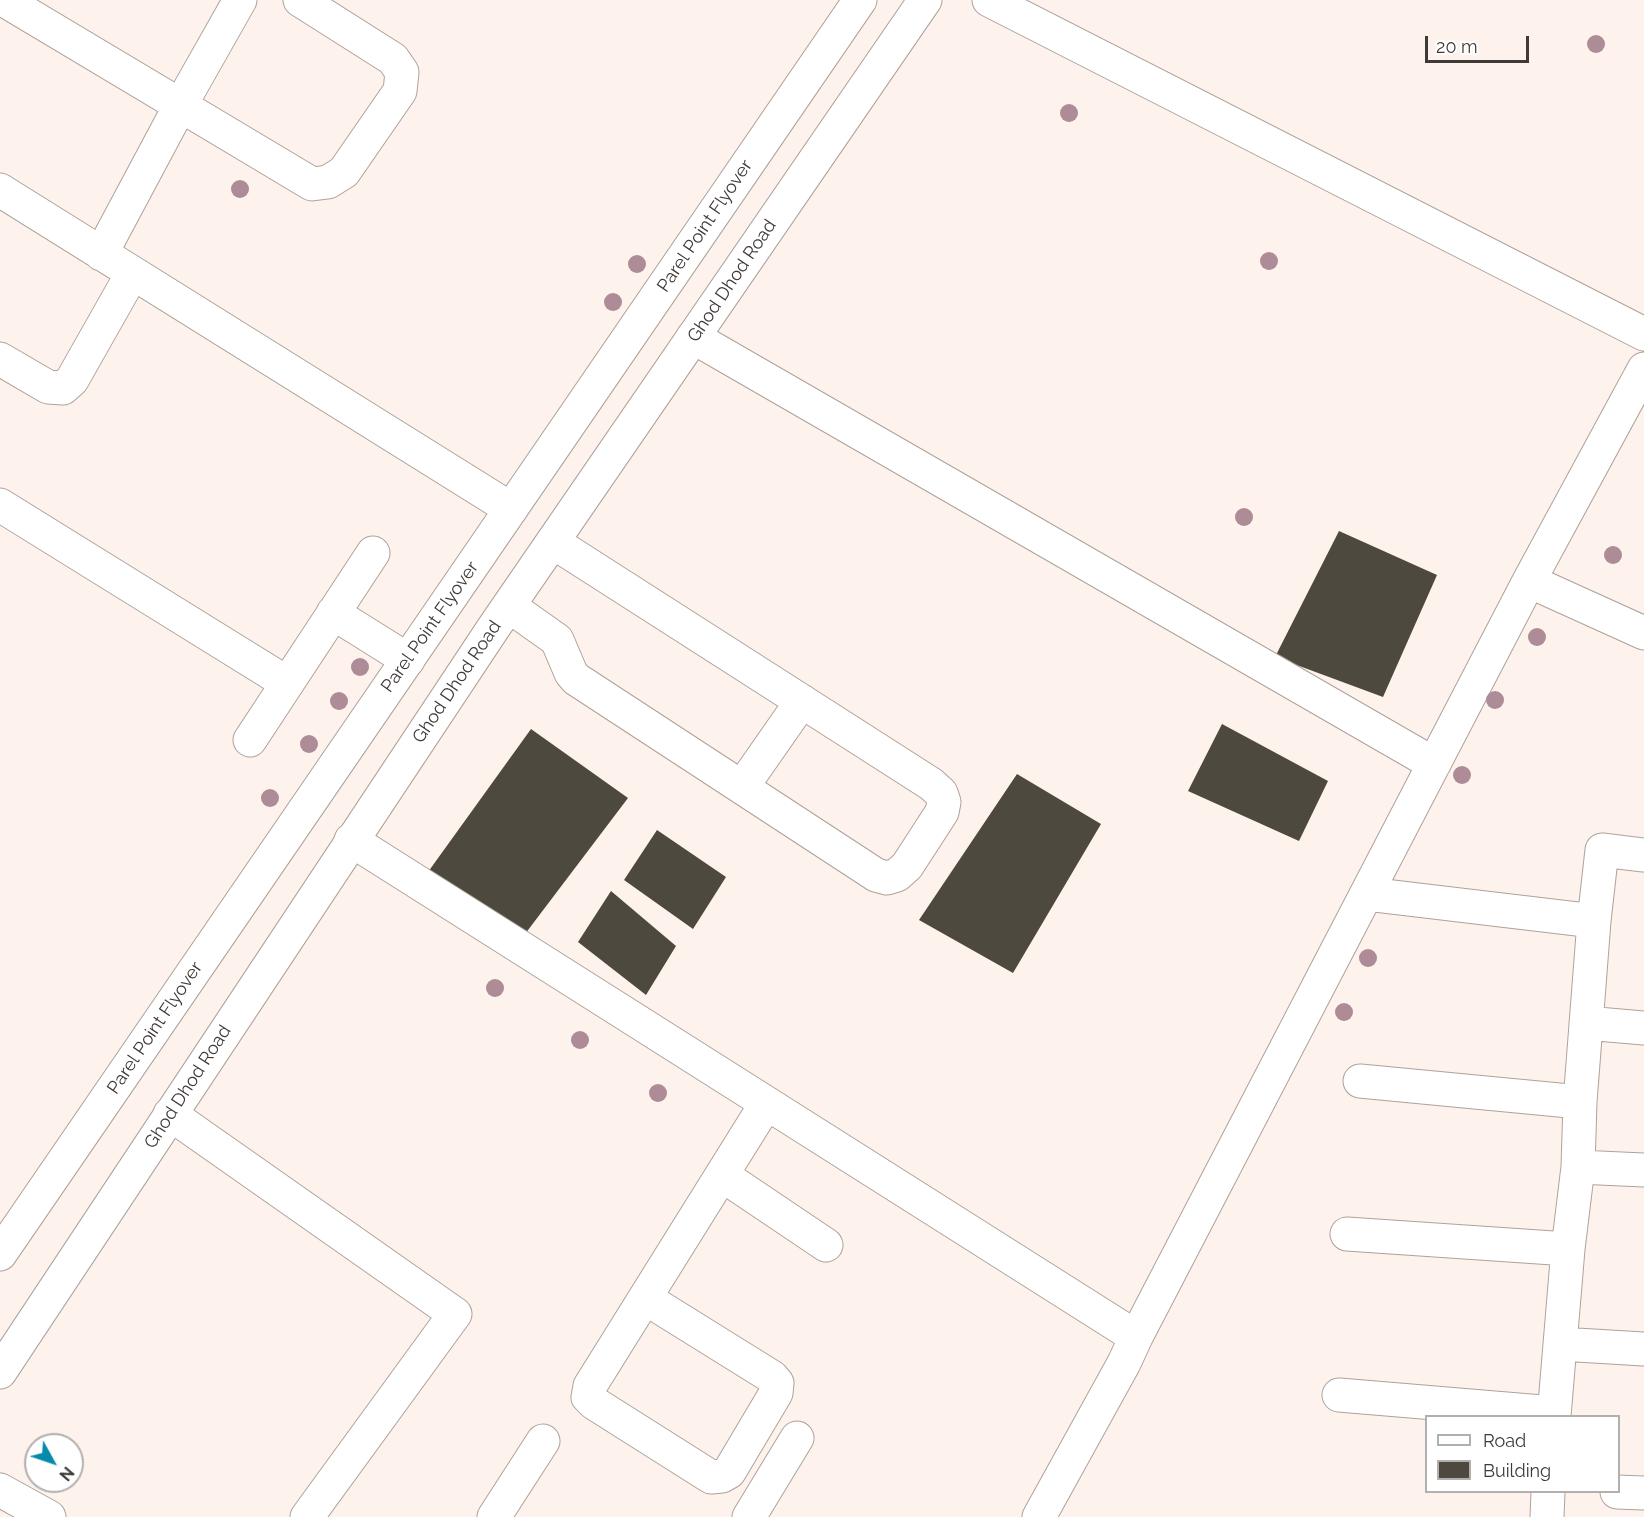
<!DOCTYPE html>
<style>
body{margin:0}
#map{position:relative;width:1644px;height:1517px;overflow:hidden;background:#fdf3ec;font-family:Raleway,sans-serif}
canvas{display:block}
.legend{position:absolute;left:1425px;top:1415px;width:195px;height:78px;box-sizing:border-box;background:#fff;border:2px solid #b2b0af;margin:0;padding:8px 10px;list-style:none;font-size:18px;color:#3f3a37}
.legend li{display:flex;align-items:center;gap:12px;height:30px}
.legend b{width:30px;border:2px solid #b2b0af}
.north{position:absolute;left:24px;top:1433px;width:60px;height:60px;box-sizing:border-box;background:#fff;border:2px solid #b2b0af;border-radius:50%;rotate:130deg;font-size:16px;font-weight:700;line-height:24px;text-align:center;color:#3f3a37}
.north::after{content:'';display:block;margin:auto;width:21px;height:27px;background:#058aab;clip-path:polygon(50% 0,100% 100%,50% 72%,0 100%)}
.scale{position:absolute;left:1425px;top:36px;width:104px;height:27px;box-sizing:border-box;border:3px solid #3f3a37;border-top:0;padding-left:8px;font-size:18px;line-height:21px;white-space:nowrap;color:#3f3a37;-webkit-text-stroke:4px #fff;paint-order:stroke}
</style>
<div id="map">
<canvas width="1644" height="1517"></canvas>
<ul class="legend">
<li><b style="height:8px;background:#fff"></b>Road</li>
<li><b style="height:16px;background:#4d493e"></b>Building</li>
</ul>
<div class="north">N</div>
<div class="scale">20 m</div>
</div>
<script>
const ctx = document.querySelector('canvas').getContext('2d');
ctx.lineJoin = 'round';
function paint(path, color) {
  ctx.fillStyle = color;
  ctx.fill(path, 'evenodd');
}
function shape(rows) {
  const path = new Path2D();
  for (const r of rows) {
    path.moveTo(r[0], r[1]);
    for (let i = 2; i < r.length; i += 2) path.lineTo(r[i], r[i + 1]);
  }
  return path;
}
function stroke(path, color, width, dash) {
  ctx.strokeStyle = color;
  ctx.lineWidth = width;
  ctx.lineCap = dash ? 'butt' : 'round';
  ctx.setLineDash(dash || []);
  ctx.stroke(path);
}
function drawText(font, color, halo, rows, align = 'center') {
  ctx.font = font + ' Raleway,sans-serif';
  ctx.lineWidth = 6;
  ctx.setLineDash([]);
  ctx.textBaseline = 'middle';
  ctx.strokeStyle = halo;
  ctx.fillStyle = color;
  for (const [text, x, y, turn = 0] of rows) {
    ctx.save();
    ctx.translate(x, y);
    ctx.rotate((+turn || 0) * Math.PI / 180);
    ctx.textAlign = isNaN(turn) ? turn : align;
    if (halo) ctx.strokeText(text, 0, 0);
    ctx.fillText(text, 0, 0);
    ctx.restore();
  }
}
paint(shape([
 [1339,531,1437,575,1383,697,1275,657],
 [1222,724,1328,781,1299,841,1188,791],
 [531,729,628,798,522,938,428,872],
 [1017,774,1101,824,1013,973,919,920],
 [657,830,726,877,693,929,624,880],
 [611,891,676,946,646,995,578,942]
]), '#4d493e');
const minor = shape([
 [4,0,312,184,328,182,344,172,400,91,402,72,393,59,300,0],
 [989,0,1644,334],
 [0,190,511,509],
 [101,254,180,106,240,0],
 [693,337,1434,764],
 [0,359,48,387,63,388,72,380,132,274],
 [0,505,287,683],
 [1529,581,1644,633],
 [509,606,557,640,571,673,576,679,876,875,887,878,897,875,907,866,942,812,944,802,941,793,931,784,553,542],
 [333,613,408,660],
 [250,740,373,553],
 [742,787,802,701],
 [351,840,1136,1337],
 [1367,894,1594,921],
 [1586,1023,1644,1028],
 [1360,1081,1580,1102],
 [170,1114,455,1314,307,1517],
 [1578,1167,1644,1170],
 [722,1175,826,1245],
 [1347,1234,1568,1249],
 [645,1298,772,1377,777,1383,776,1393,729,1472,722,1476,711,1477,594,1403,588,1397,590,1386,766,1104],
 [1560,1344,1644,1349],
 [1339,1395,1554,1413],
 [1554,1416,1568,1249,1578,1167,1580,1102,1594,921,1602,850,1644,855],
 [0,1490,49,1517],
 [1617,1492,1644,1493],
 [494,1517,543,1441],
 [749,1517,797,1438],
 [1039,1517,1124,1363,1136,1337,1529,581,1644,369],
 [1547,1517,1548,1492]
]);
const secondary = shape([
 [0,1254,860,0],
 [0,1372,494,627,925,0]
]);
stroke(minor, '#aea29a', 35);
stroke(secondary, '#aea29a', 35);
stroke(minor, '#fff', 33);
stroke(secondary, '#fff', 33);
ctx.fillStyle = '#ad8b97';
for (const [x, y] of [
 [1596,44],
 [1069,113],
 [240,189],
 [1269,261],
 [637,264],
 [613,302],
 [1244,517],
 [1613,555],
 [1537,637],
 [360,667],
 [1495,700],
 [339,701],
 [309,744],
 [1462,775],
 [270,798],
 [1368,958],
 [495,988],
 [1344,1012],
 [580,1040],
 [658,1093]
]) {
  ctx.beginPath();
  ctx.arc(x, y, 9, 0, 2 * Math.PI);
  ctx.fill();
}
drawText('18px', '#3f3a37', '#fff', [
 ["Parel Point Flyover",705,226,-56],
 ["Ghod Dhod Road",732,281,-56],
 ["Parel Point Flyover",430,627,-55],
 ["Ghod Dhod Road",457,682,-56],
 ["Parel Point Flyover",155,1028,-56],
 ["Ghod Dhod Road",188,1087,-57]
]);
</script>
